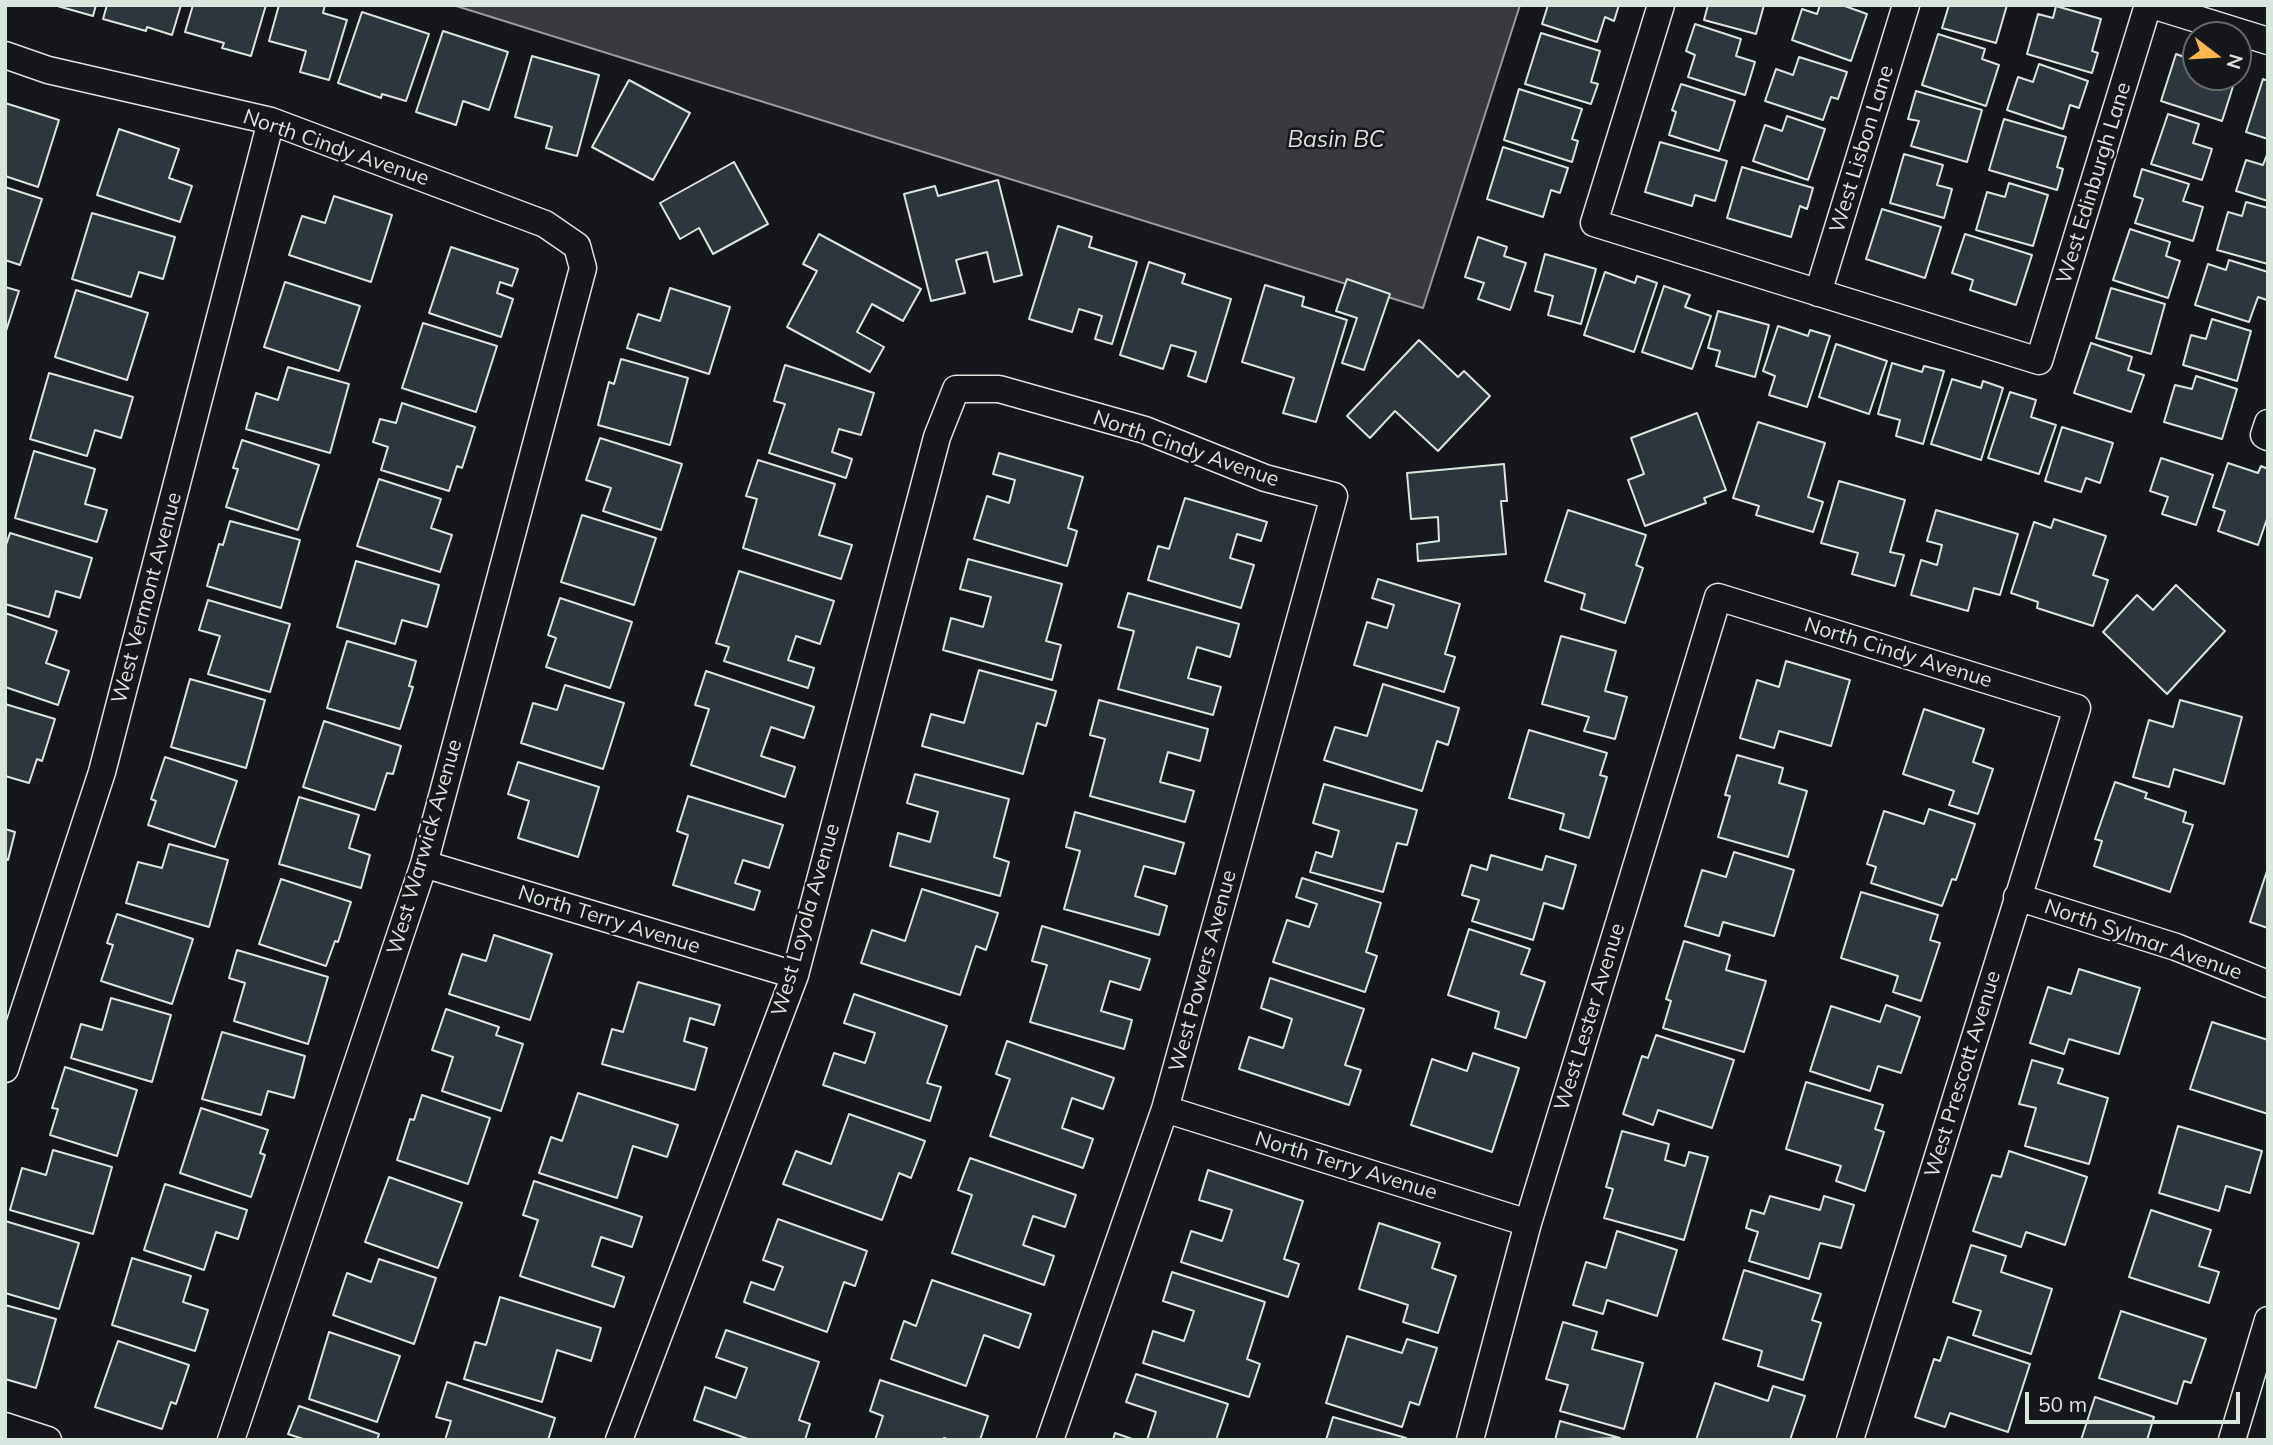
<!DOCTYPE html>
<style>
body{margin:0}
#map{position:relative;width:2273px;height:1445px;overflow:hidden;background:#14181c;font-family:Mulish,sans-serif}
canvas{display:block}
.frame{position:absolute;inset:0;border:7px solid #d8e6dc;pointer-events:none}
.north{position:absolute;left:2182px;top:21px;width:70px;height:70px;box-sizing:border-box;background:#14181c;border:2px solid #626a69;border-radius:50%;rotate:107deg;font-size:19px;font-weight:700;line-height:28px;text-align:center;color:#d8e6dc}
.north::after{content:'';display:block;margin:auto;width:24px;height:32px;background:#ffb74d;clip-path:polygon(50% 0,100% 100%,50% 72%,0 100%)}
.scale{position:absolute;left:2025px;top:1392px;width:215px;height:32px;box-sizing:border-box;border:4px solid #d8e6dc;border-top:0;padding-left:9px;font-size:21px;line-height:24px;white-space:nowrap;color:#d8e6dc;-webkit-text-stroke:5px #14181c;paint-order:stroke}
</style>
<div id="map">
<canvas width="2273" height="1445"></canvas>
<div class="frame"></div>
<div class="north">N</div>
<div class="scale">50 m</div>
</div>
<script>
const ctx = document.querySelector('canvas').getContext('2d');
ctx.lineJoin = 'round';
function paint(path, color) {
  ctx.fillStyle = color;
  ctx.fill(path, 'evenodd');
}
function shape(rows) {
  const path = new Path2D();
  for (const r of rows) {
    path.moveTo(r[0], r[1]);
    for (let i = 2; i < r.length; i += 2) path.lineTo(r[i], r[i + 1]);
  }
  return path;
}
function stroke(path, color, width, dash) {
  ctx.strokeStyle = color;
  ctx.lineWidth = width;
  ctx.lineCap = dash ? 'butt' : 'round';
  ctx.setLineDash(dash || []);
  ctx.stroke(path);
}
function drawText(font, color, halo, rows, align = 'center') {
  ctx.font = font + ' Mulish,sans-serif';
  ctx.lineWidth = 5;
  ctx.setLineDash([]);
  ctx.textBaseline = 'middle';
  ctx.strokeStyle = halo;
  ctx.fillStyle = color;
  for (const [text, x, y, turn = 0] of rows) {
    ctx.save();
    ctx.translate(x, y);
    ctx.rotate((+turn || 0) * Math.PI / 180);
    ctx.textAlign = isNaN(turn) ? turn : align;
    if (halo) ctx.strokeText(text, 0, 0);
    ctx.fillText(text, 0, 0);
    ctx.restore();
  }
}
const water = shape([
 [453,5,1520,5,1423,308,453,5]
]);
paint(water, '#363b3e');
stroke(water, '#939e99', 2);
const building = shape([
 [54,5,96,5,93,16,54,5],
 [107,5,181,5,172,35,147,27,146,31,103,19,107,5],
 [193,5,266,5,251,56,222,48,224,43,185,32,193,5],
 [279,5,325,5,323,13,347,20,329,80,300,72,306,51,269,41,279,5],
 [1548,5,1619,5,1614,21,1605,17,1597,42,1542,24,1548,5],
 [1708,5,1764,5,1756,34,1704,20,1708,5],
 [1820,5,1842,5,1867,14,1851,61,1792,40,1802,9,1817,14,1820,5],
 [1949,5,2007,5,1996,43,1942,28,1949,5],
 [2056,6,2101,19,2092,51,2098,53,2092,73,2027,54,2038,14,2053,18,2056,6],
 [362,12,429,34,406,101,382,94,381,98,338,83,362,12],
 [1695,24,1741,39,1736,56,1755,62,1745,95,1688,77,1695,55,1686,51,1695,24],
 [443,31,508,52,489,110,463,101,456,125,416,112,443,31],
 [1541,33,1600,51,1591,82,1598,84,1591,104,1525,84,1541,33],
 [1938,34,1985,49,1982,59,1999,65,1986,106,1922,85,1938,34],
 [2176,54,2196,61,2196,77,2236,77,2222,121,2161,101,2176,54],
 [532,56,599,75,577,156,546,148,552,127,515,117,532,56],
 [1799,57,1847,72,1838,99,1831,97,1823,120,1765,101,1776,69,1793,75,1799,57],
 [2039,64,2088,81,2079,108,2070,105,2063,129,2007,110,2018,77,2033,82,2039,64],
 [2263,79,2268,81,2268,139,2246,132,2263,79],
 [629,80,690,113,653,180,592,147,629,80],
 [1681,84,1735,101,1719,151,1669,135,1676,112,1672,110,1681,84],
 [1519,89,1582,109,1572,139,1578,141,1572,162,1504,140,1519,89],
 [1916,91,1982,110,1967,162,1911,146,1919,121,1908,119,1916,91],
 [5,103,59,120,38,187,5,176,5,103],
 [2168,114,2199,124,2193,143,2212,149,2202,180,2151,164,2168,114],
 [1787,116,1825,129,1808,180,1753,161,1765,125,1782,131,1787,116],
 [2004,119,2066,137,2057,167,2063,169,2057,190,1989,170,2004,119],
 [119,129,179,149,169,178,192,186,180,222,97,195,119,129],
 [1660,142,1727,161,1715,201,1695,195,1692,206,1645,192,1660,142],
 [1503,147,1568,168,1560,193,1551,190,1543,217,1487,199,1503,147],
 [2268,152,2268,201,2236,191,2246,160,2263,165,2268,152],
 [1904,154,1943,165,1937,185,1952,189,1944,218,1890,203,1904,154],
 [734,162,768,224,713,254,699,228,680,239,660,203,734,162],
 [1742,167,1813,188,1807,209,1800,206,1791,237,1727,218,1742,167],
 [2142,169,2189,184,2183,201,2203,207,2193,241,2135,223,2143,199,2134,196,2142,169],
 [998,180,1022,275,994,282,987,252,956,260,965,293,931,301,904,194,935,186,938,196,998,180],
 [2009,183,2048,195,2033,246,1976,230,1987,192,2005,197,2009,183],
 [5,187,42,199,20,265,5,260,5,187],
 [334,196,392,215,371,282,289,255,302,216,325,223,334,196],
 [2246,202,2268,208,2268,264,2217,250,2228,212,2242,216,2246,202],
 [1882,209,1941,227,1925,278,1866,259,1882,209],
 [92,213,175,237,163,279,139,272,131,297,72,279,92,213],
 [1058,226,1092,237,1089,247,1137,262,1112,344,1095,339,1102,316,1079,309,1072,332,1029,319,1058,226],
 [2130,229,2170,242,2166,256,2180,261,2168,298,2113,280,2130,229],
 [819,234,921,289,903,321,872,304,857,332,884,347,870,372,787,327,817,271,803,264,819,234],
 [1965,234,2032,255,2016,305,1970,290,1973,280,1952,273,1965,234],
 [1478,237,1507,247,1504,256,1526,263,1510,310,1478,299,1484,283,1465,277,1478,237],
 [451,247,518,269,512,286,500,282,497,293,513,299,501,337,429,313,451,247],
 [1545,254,1596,269,1581,324,1548,315,1553,296,1535,291,1545,254],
 [2229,260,2268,272,2267,300,2258,297,2249,322,2195,305,2208,264,2226,270,2229,260],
 [1149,262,1185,274,1182,283,1231,299,1206,382,1188,376,1196,352,1171,345,1163,369,1120,355,1149,262],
 [1605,272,1635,283,1637,276,1657,283,1634,352,1584,335,1605,272],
 [1347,279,1390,294,1364,370,1342,363,1357,318,1336,311,1347,279],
 [285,282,360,306,339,371,264,347,285,282],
 [1265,285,1304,297,1302,306,1347,320,1316,422,1283,413,1294,378,1242,362,1265,285],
 [1664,286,1690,295,1685,307,1711,316,1692,369,1642,352,1664,286],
 [5,287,19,291,5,334,5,287],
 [670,288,730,307,709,374,627,348,638,314,660,321,670,288],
 [2111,288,2165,304,2151,354,2096,338,2111,288],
 [76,290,148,313,127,380,55,357,76,290],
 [1718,311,1769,325,1755,377,1716,366,1720,351,1708,348,1718,311],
 [2212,319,2251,331,2237,381,2183,365,2191,335,2206,339,2212,319],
 [423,323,497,346,476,412,402,388,423,323],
 [1778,326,1808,336,1810,330,1830,336,1807,407,1769,395,1775,376,1763,371,1778,326],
 [1419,340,1458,377,1464,371,1490,396,1438,451,1395,411,1370,438,1347,416,1419,340],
 [2091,343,2132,357,2128,370,2144,375,2131,412,2074,393,2091,343],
 [1836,344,1887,361,1869,414,1819,397,1836,344],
 [621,359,688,378,670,445,598,425,609,382,614,384,621,359],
 [1892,363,1922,372,1924,366,1944,371,1923,444,1896,436,1900,420,1878,414,1892,363],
 [785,365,874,393,861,435,839,429,832,452,852,459,846,478,769,453,785,404,774,401,785,365],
 [288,367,349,384,330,453,246,429,256,393,278,400,288,367],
 [49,373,133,397,121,438,95,430,87,456,30,439,49,373],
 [2196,376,2237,389,2222,439,2164,422,2175,385,2192,389,2196,376],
 [1952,379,1981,388,1983,381,2003,388,1981,460,1931,444,1952,379],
 [2010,392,2036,400,2031,417,2056,425,2039,474,1988,458,2010,392],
 [402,403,475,427,462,468,457,466,449,491,381,470,388,447,373,442,380,419,396,423,402,403],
 [1697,413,1726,490,1704,498,1706,503,1645,526,1628,480,1644,474,1631,438,1697,413],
 [1758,422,1825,443,1808,497,1823,502,1813,532,1756,515,1759,506,1733,498,1758,422],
 [2062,427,2113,443,2100,483,2086,478,2081,492,2045,481,2062,427],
 [600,438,682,464,661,530,603,511,611,488,586,480,600,438],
 [242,440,319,465,298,530,226,507,238,469,233,468,242,440],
 [34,451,95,469,85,504,107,510,97,542,15,518,34,451],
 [999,453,1083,477,1068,528,1077,531,1067,566,974,539,987,496,1009,503,1015,480,993,474,999,453],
 [2161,458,2213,475,2196,525,2162,514,2168,497,2150,491,2161,458],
 [758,460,835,484,819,535,852,545,841,579,743,548,757,499,746,496,758,460],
 [2228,463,2258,473,2261,466,2268,469,2268,516,2258,545,2218,531,2225,511,2213,507,2228,463],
 [1504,464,1507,501,1501,501,1506,554,1418,561,1417,544,1439,541,1438,517,1411,519,1407,473,1504,464],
 [379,479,441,499,431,528,452,535,440,572,357,546,379,479],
 [1839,481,1905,500,1890,552,1904,555,1895,586,1852,574,1858,553,1821,543,1839,481],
 [1185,498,1267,522,1261,541,1237,534,1230,558,1254,565,1241,608,1148,580,1158,546,1169,549,1185,498],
 [1568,510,1646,535,1636,565,1643,568,1625,623,1581,609,1585,594,1545,581,1568,510],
 [1936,510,2018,534,2000,595,1974,588,1968,611,1911,595,1921,560,1937,565,1942,545,1927,541,1936,510],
 [582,515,656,538,634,605,561,582,582,515],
 [2054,519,2106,536,2093,575,2108,580,2093,626,2037,608,2038,602,2011,593,2034,522,2051,528,2054,519],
 [230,521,300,540,281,608,207,586,219,544,223,545,230,521],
 [10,533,92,558,80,598,56,591,49,617,5,604,5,548,10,533],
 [968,559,1062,584,1046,641,1061,645,1052,680,943,650,951,618,983,627,991,597,960,589,968,559],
 [356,561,439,585,427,627,402,620,395,644,337,627,356,561],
 [739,571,834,601,820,644,796,636,788,660,814,668,808,688,724,661,729,647,716,643,739,571],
 [1378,579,1460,604,1445,654,1455,657,1444,692,1354,665,1367,622,1387,628,1394,605,1372,598,1378,579],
 [2176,585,2225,631,2167,694,2103,632,2137,595,2153,610,2176,585],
 [1128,593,1239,624,1230,657,1197,647,1188,678,1221,687,1213,715,1118,689,1134,631,1118,627,1128,593],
 [560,598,632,622,610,688,546,667,556,638,548,635,560,598],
 [208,600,290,624,270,692,208,674,220,636,199,630,208,600],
 [5,613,57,631,46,663,69,671,58,705,5,687,5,613],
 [1561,636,1616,651,1605,691,1627,697,1615,739,1584,731,1589,717,1542,704,1561,636],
 [347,641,416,661,409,686,413,687,400,729,327,708,347,641],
 [1786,661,1850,680,1831,746,1779,731,1774,748,1740,738,1757,680,1779,687,1786,661],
 [979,670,1056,691,1046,726,1037,723,1023,774,922,746,931,714,964,723,979,670],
 [706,671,814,707,804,738,771,727,761,756,795,767,785,797,691,765,709,709,695,705,706,671],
 [190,679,265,700,246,768,171,747,190,679],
 [1383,684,1459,708,1448,745,1437,741,1422,791,1324,760,1335,727,1367,736,1383,684],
 [565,685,624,703,603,769,521,743,533,703,557,710,565,685],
 [1099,700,1208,729,1200,761,1168,752,1160,782,1194,791,1185,822,1090,796,1105,739,1090,735,1099,700],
 [2180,700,2242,717,2224,784,2174,769,2169,787,2133,777,2149,720,2173,727,2180,700],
 [5,704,55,719,42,761,37,759,29,783,5,776,5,704],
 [1924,709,1984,729,1973,762,1993,769,1978,814,1949,805,1954,791,1903,774,1924,709],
 [324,721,401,746,393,774,387,773,375,810,303,787,324,721],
 [1529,730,1607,753,1600,775,1607,777,1589,838,1560,829,1564,814,1509,798,1529,730],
 [1737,755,1783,768,1779,783,1807,791,1788,857,1718,837,1730,796,1725,795,1737,755],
 [165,757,237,781,215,847,148,825,156,801,151,799,165,757],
 [518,762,599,787,578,857,518,838,529,801,508,794,518,762],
 [915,774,1009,799,994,857,1009,862,1000,896,890,866,898,833,930,842,938,812,907,803,915,774],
 [2115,782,2147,793,2145,798,2186,812,2183,822,2193,825,2170,892,2094,866,2102,841,2095,839,2115,782],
 [1324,784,1417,810,1407,845,1397,843,1383,892,1310,872,1316,852,1332,857,1339,831,1313,823,1324,784],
 [688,796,783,825,769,868,743,860,735,883,760,891,754,910,673,885,688,835,677,831,688,796],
 [299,797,359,815,349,848,370,855,361,888,279,864,299,797],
 [1929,809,1975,824,1956,880,1952,879,1942,906,1871,883,1876,867,1867,864,1884,811,1924,824,1929,809],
 [1075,812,1184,843,1175,874,1144,866,1135,896,1167,906,1159,935,1064,909,1080,851,1066,847,1075,812],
 [5,829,15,832,8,860,5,859,5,829],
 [169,844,228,860,209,927,126,903,138,862,162,868,169,844],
 [1734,852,1794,870,1774,936,1723,922,1719,936,1685,926,1702,870,1726,877,1734,852],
 [1491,855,1542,870,1546,856,1576,865,1563,909,1544,903,1533,940,1472,921,1479,900,1462,895,1471,865,1487,870,1491,855],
 [2268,868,2268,928,2250,922,2268,868],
 [1302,878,1381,903,1366,952,1377,956,1365,992,1273,962,1287,920,1309,927,1317,904,1296,897,1302,878],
 [281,879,351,902,338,942,335,941,326,966,259,944,281,879],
 [922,889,998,913,986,950,976,946,960,995,861,963,872,930,905,941,922,889],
 [1861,892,1938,915,1930,940,1940,943,1921,1001,1893,992,1898,976,1841,958,1861,892],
 [117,914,193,939,172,1004,101,981,113,945,107,943,117,914],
 [1042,926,1150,959,1140,990,1110,981,1101,1011,1132,1020,1124,1049,1030,1022,1047,965,1032,961,1042,926],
 [1469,929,1530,949,1521,974,1545,982,1526,1038,1495,1028,1499,1012,1448,995,1469,929],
 [494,935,552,954,530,1020,449,994,462,954,486,961,494,935],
 [1684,941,1730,955,1726,970,1766,981,1744,1052,1663,1028,1671,1001,1666,999,1684,941],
 [237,950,328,977,308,1044,234,1021,245,983,229,978,237,950],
 [2079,969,2140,988,2119,1054,2069,1039,2064,1054,2030,1043,2048,987,2071,994,2079,969],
 [1270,978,1364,1009,1345,1065,1361,1070,1349,1105,1239,1069,1249,1037,1283,1048,1292,1019,1261,1008,1270,978],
 [638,982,720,1005,714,1025,690,1018,684,1041,707,1048,695,1090,602,1064,612,1029,623,1032,638,982],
 [854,994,947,1026,927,1083,941,1087,930,1121,823,1085,834,1053,865,1063,875,1033,844,1023,854,994],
 [111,998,171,1015,152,1082,71,1058,81,1024,102,1030,111,998],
 [1886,1005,1920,1017,1901,1073,1878,1066,1870,1091,1810,1071,1831,1006,1880,1022,1886,1005],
 [446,1009,499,1027,496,1035,523,1044,501,1111,442,1091,453,1057,432,1050,446,1009],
 [2212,1022,2268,1040,2268,1114,2190,1089,2212,1022],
 [222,1032,305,1056,294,1098,268,1091,261,1115,202,1099,222,1032],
 [1656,1035,1734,1060,1712,1128,1658,1110,1653,1125,1623,1114,1642,1056,1648,1058,1656,1035],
 [1007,1041,1114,1078,1103,1109,1072,1098,1062,1128,1093,1139,1083,1168,990,1136,1010,1079,996,1074,1007,1041],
 [1473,1053,1519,1068,1492,1152,1411,1125,1432,1059,1467,1071,1473,1053],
 [2032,1060,2063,1069,2058,1083,2108,1098,2089,1164,2025,1146,2036,1108,2019,1104,2032,1060],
 [65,1067,137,1090,117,1156,50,1135,58,1109,52,1108,65,1067],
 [1806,1082,1883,1105,1875,1129,1884,1132,1865,1191,1836,1181,1841,1166,1786,1149,1806,1082],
 [578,1093,678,1125,667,1157,633,1146,617,1198,539,1173,551,1137,562,1141,578,1093],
 [422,1095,490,1118,468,1184,397,1160,410,1119,414,1120,422,1095],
 [201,1108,268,1130,260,1153,265,1155,251,1197,180,1173,201,1108],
 [849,1114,925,1141,911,1178,899,1173,882,1220,783,1184,796,1151,831,1164,849,1114],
 [2178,1126,2262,1151,2250,1193,2226,1186,2219,1211,2159,1193,2178,1126],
 [1622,1131,1669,1144,1665,1160,1685,1166,1689,1152,1708,1157,1684,1240,1604,1218,1613,1189,1606,1187,1622,1131],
 [53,1150,112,1167,93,1234,10,1210,22,1168,46,1175,53,1150],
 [2009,1151,2087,1177,2065,1245,2026,1232,2021,1247,1973,1231,1992,1175,2001,1177,2009,1151],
 [970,1158,1076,1195,1065,1227,1033,1216,1023,1245,1054,1256,1044,1285,952,1253,972,1195,958,1190,970,1158],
 [1208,1170,1303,1201,1284,1259,1299,1264,1288,1297,1181,1262,1191,1231,1222,1241,1232,1210,1199,1200,1208,1170],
 [389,1177,462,1203,438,1268,365,1242,389,1177],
 [534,1181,642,1217,632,1247,601,1237,592,1266,624,1277,614,1307,520,1276,538,1220,523,1215,534,1181],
 [165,1184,247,1210,238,1239,216,1232,204,1270,144,1250,165,1184],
 [1770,1196,1820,1210,1824,1196,1854,1205,1841,1248,1820,1243,1809,1279,1749,1261,1758,1232,1746,1228,1751,1210,1764,1214,1770,1196],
 [2151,1210,2211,1230,2199,1266,2219,1272,2209,1303,2129,1277,2151,1210],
 [778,1219,867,1251,855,1286,844,1282,827,1332,744,1302,751,1282,774,1290,783,1267,763,1260,778,1219],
 [5,1221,79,1243,59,1309,5,1293,5,1221],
 [1379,1223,1440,1243,1432,1268,1456,1276,1438,1333,1403,1322,1408,1305,1359,1289,1379,1223],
 [1617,1231,1677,1250,1657,1316,1607,1300,1603,1314,1573,1305,1586,1262,1606,1268,1617,1231],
 [1971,1245,2006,1256,2001,1272,2052,1289,2031,1354,1973,1335,1981,1311,1953,1302,1971,1245],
 [132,1258,191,1276,183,1302,208,1310,195,1351,112,1325,132,1258],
 [379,1259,436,1278,414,1344,333,1315,347,1273,371,1282,379,1259],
 [1744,1270,1821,1294,1812,1320,1821,1323,1803,1380,1758,1366,1762,1351,1723,1339,1744,1270],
 [1172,1272,1265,1302,1247,1359,1260,1364,1249,1397,1143,1363,1153,1331,1184,1341,1194,1311,1163,1301,1172,1272],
 [932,1280,1031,1314,1019,1348,984,1335,966,1386,891,1359,904,1321,916,1326,932,1280],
 [500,1297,601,1328,591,1361,557,1350,542,1402,464,1379,475,1342,486,1345,500,1297],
 [5,1305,56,1319,36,1388,5,1379,5,1305],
 [2121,1311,2206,1339,2191,1383,2184,1381,2177,1404,2099,1378,2121,1311],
 [1563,1322,1597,1332,1592,1349,1643,1363,1624,1429,1560,1411,1568,1385,1546,1379,1563,1322],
 [726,1330,819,1362,799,1420,810,1424,805,1440,751,1440,694,1420,705,1387,736,1398,747,1368,716,1357,726,1330],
 [329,1332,400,1356,377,1422,309,1399,329,1332],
 [1347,1336,1402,1353,1407,1339,1437,1348,1419,1405,1410,1402,1402,1427,1326,1403,1347,1336],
 [1948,1337,2030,1364,2008,1432,1950,1413,1945,1427,1915,1417,1934,1359,1940,1361,1948,1337],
 [118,1341,189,1365,176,1404,171,1402,162,1429,95,1407,118,1341],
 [1136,1374,1228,1404,1216,1440,1147,1440,1156,1412,1126,1402,1136,1374],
 [880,1380,988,1416,980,1440,950,1440,944,1438,943,1440,875,1440,883,1416,870,1411,880,1380],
 [447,1382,555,1418,548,1440,445,1440,451,1421,436,1417,447,1382],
 [1715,1383,1768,1401,1773,1386,1805,1396,1790,1440,1696,1440,1715,1383],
 [2095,1397,2154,1417,2147,1440,2081,1440,2095,1397],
 [299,1406,379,1434,377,1440,306,1440,288,1434,299,1406],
 [1333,1417,1406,1438,1406,1440,1326,1440,1333,1417],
 [1560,1421,1620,1438,1555,1440,1560,1421],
 [1115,1433,1135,1440,1113,1440,1115,1433]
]);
paint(building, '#2c363c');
stroke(building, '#d8e6dc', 2);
const minor = shape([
 [1661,5,1594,223,2039,361,2148,5],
 [2152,5,2268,41],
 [5,55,48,70,271,121,545,224,577,246,583,268,424,864,231,1440],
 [1818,293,1906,5],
 [2268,423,2264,435,2268,437],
 [424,864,795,975],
 [2017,897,2176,947,2268,984],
 [5,1069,102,772,271,121],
 [1165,1109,1528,1223],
 [5,1426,48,1440],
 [619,1440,795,975,937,437,956,389,999,389,1145,430,1265,478,1334,496,1165,1109,1050,1440],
 [1470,1440,1528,1223,1718,597,2077,708,1850,1440],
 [2232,1440,2268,1320]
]);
stroke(minor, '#d8e6dc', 29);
stroke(minor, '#14181c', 26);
drawText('21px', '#d8e6dc', '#14181c', [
 ["North Cindy Avenue",336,148,19],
 ["West Lisbon Lane",1862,149,-73],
 ["West Edinburgh Lane",2094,183,-73],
 ["North Cindy Avenue",1186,449,19],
 ["West Vermont Avenue",147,598,-75],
 ["North Cindy Avenue",1898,653,17],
 ["West Warwick Avenue",425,847,-74],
 ["North Terry Avenue",609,920,17],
 ["West Loyola Avenue",806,920,-74],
 ["North Sylmar Avenue",2143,940,19],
 ["West Powers Avenue",1203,971,-75],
 ["West Lester Avenue",1590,1017,-73],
 ["West Prescott Avenue",1963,1074,-73],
 ["North Terry Avenue",1346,1166,17]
]);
drawText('italic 23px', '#d8e6dc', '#14181c', [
 ["Basin BC",1336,140]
]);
</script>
